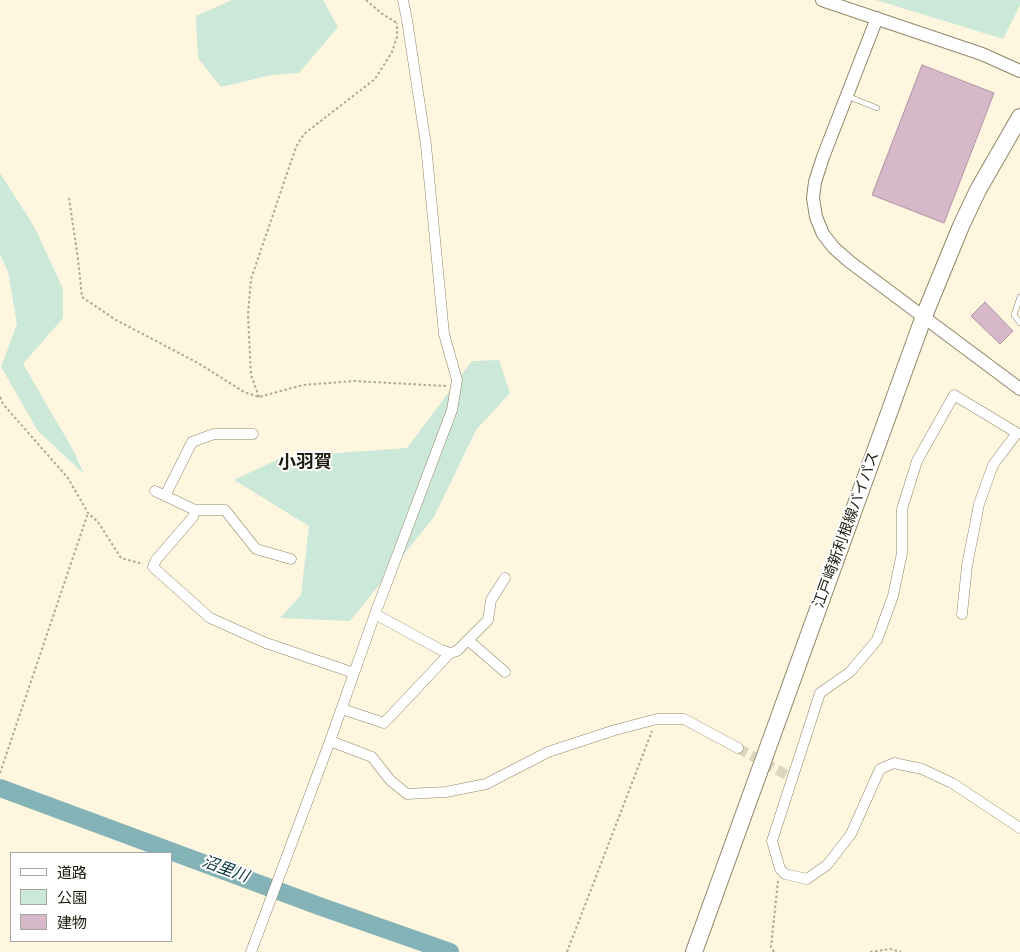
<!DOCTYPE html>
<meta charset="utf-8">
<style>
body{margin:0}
#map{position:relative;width:1020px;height:952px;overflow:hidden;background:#fef6de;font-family:Roboto,"Noto Sans JP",sans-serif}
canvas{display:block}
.legend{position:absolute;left:10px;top:852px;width:162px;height:90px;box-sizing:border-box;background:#fff;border:1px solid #a5a49f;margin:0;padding:6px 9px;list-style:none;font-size:15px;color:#1e1b10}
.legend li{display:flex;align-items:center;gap:10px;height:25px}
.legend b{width:25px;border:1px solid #a5a49f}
</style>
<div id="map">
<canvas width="1020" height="952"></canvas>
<ul class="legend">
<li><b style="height:6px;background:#fff"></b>道路</li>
<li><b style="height:14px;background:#cbe8d9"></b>公園</li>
<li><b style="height:14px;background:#d7b8c8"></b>建物</li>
</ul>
</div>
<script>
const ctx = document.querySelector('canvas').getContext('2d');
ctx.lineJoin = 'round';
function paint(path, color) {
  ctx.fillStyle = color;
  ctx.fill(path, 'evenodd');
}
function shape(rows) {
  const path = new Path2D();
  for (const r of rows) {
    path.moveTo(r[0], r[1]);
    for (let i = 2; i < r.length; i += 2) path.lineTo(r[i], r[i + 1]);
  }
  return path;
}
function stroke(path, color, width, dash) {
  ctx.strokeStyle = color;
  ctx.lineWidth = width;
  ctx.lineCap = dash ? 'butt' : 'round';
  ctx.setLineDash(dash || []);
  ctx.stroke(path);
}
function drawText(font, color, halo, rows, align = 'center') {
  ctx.font = font + ' Roboto,"Noto Sans JP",sans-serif';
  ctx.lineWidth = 4;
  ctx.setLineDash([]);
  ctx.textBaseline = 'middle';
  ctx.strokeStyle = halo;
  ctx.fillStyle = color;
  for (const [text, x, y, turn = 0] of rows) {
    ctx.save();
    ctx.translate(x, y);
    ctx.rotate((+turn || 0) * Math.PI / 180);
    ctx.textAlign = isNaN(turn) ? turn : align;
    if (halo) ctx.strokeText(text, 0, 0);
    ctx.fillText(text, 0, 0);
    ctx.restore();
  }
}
paint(shape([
 [232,0,323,0,338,27,299,73,271,75,221,87,198,58,196,16],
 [876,0,1020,0,1020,5,1003,39],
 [0,173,35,228,63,289,63,318,23,364,72,448,84,474,38,431,1,367,17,324,8,272,0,254],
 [499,360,510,393,476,430,434,517,350,621,280,618,301,595,309,526,234,480,283,457,407,448,472,361]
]), '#cbe8d9');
stroke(shape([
 [0,788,319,906,450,952]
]), '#83b2b7', 18);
const building = shape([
 [922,65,994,93,944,223,872,195,922,65],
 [985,302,1013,331,1000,344,971,316,985,302]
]);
paint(building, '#d7b8c8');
stroke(building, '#b193a3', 1);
stroke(shape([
 [738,748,792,778]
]), '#dcd5bf', 10, [10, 5]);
const service = shape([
 [847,96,877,108],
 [1020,297,1014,315,1020,323]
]);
const minor = shape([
 [155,491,195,510,193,517,156,560,153,567,210,618,266,643,354,673],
 [165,496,192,442,214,434,253,434],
 [195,510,225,510,256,549,291,559],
 [375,614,441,650,450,653,457,651,488,620,491,600,505,578],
 [962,614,967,566,979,504,993,465,1017,433,954,395,917,461,902,509,902,553,893,596,877,640,850,672,820,693,772,841,780,869,785,874,807,879,827,865,851,834,880,769,894,763,922,769,952,783,1020,828],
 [468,640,505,672],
 [342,709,384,723,450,653],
 [330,741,372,757,390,780,407,794,446,792,486,784,548,752,615,730,657,719,684,719,738,748],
 [251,952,330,741,375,614,452,410,457,380,444,334,426,145,407,20,403,0]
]);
const tertiary = shape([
 [822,0,982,54,1020,71],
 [877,18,823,157,815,182,813,198,816,217,823,234,834,248,850,262,1020,389]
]);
const primary = shape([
 [694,952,924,316,961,226,978,190,1020,117]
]);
stroke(service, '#8f866a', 6);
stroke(minor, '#8f866a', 11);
stroke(tertiary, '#8f866a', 14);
stroke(primary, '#8f866a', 18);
stroke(shape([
 [366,0,381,13,397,23],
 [69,198,78,259,82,297,116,320,198,363,244,392,259,397,303,385,354,381,446,386],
 [0,397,3,404,68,478,88,513,98,522,121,558,143,564],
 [259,397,251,375,248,315,251,279,296,147,304,134,375,79,392,52,397,37,397,23],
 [0,773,88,513],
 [567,952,652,731],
 [774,952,771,947,778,881],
 [870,952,890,949,901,952]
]), '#ada794', 2, [2.5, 2.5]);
stroke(service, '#fff', 5);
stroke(minor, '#fff', 10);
stroke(tertiary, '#fff', 12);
stroke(primary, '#fff', 16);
drawText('15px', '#1e1b10', '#fff', [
 ["江戸崎新利根線バイパス",847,530,-70]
]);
drawText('italic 16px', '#023337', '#fff', [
 ["沼里川",225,870,20]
]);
drawText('bold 18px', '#1e1b10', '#fff', [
 ["小羽賀",305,463]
]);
</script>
